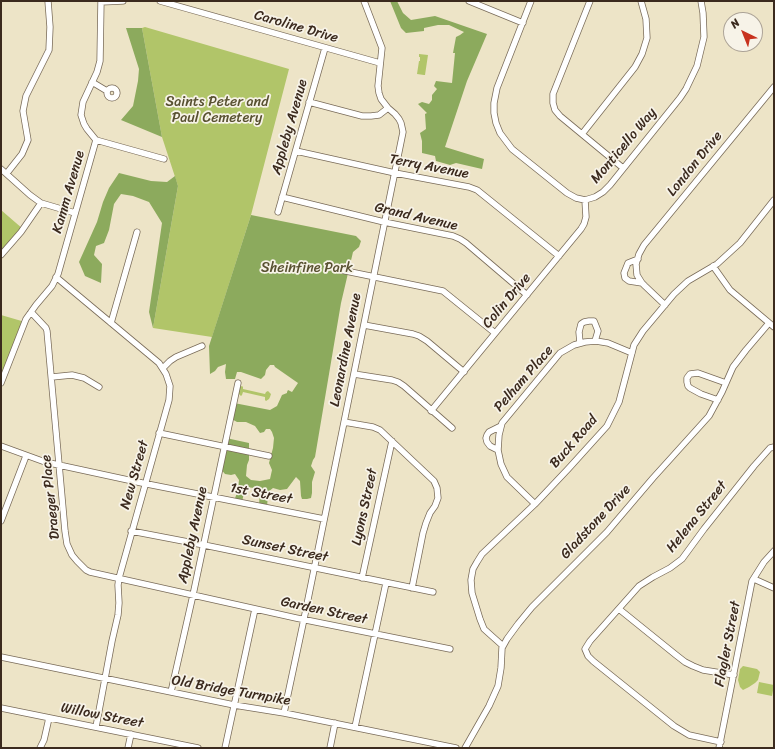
<!DOCTYPE html>
<style>
body{margin:0}
#map{position:relative;width:775px;height:749px;overflow:hidden;background:#ede4c7;font-family:Sriracha,sans-serif}
canvas{display:block}
.frame{position:absolute;inset:0;border:2px solid #3b2a1e;pointer-events:none}
.north{position:absolute;left:723px;top:12px;width:40px;height:40px;box-sizing:border-box;background:#f7f3e8;border:1px solid #aca397;border-radius:50%;rotate:317deg;font-size:11px;font-weight:700;line-height:16px;text-align:center;color:#3b2a1e}
.north::after{content:'';display:block;margin:auto;width:14px;height:18px;background:#c8321e;clip-path:polygon(50% 0,100% 100%,50% 72%,0 100%)}
</style>
<div id="map">
<canvas width="775" height="749"></canvas>
<div class="frame"></div>
<div class="north">N</div>
</div>
<script>
const ctx = document.querySelector('canvas').getContext('2d');
ctx.lineJoin = 'round';
function paint(path, color) {
  ctx.fillStyle = color;
  ctx.fill(path, 'evenodd');
}
function shape(rows) {
  const path = new Path2D();
  for (const r of rows) {
    if (r.length === 3) {
      path.moveTo(r[0] + r[2], r[1]);
      path.arc(r[0], r[1], r[2], 0, 2 * Math.PI);
      continue;
    }
    path.moveTo(r[0], r[1]);
    for (let i = 2; i < r.length; i += 2) path.lineTo(r[i], r[i + 1]);
  }
  return path;
}
function stroke(path, color, width, dash) {
  ctx.strokeStyle = color;
  ctx.lineWidth = width;
  ctx.lineCap = dash ? 'butt' : 'round';
  ctx.setLineDash(dash || []);
  ctx.stroke(path);
}
function drawText(font, color, halo, rows, align = 'center') {
  ctx.font = font + ' Sriracha,sans-serif';
  ctx.lineWidth = 3.5;
  ctx.setLineDash([]);
  ctx.textBaseline = 'middle';
  ctx.strokeStyle = halo;
  ctx.fillStyle = color;
  for (const [text, x, y, turn = 0] of rows) {
    ctx.save();
    ctx.translate(x, y);
    ctx.rotate((+turn || 0) * Math.PI / 180);
    ctx.textAlign = isNaN(turn) ? turn : align;
    if (halo) ctx.strokeText(text, 0, 0);
    ctx.fillText(text, 0, 0);
    ctx.restore();
  }
}
paint(shape([
 [145,27,289,69,251,215,212,337,153,328,178,186,162,137,142,28],
 [419,54,428,55,425,75,424,75,417,74,419,61,420,61,420,57,419,57],
 [1,210,23,229,1,255],
 [1,315,25,322,1,384],
 [242,386,243,387,243,389,265,394,266,392,268,391,271,394,270,397,269,399,266,401,265,400,265,397,243,392,242,395,241,396,238,393,240,387],
 [743,666,757,669,760,672,758,680,755,683,749,687,743,690,740,687,738,680,740,669],
 [759,682,774,685,772,696,757,693]
]), '#b1c569');
paint(shape([
 [390,1,397,1,403,13,411,20,435,16,487,34,467,81,445,147,484,159,482,169,456,163,450,165,436,161,435,156,422,153,422,141,420,133,426,129,425,114,427,113,418,104,422,102,429,104,432,100,432,95,437,89,434,86,436,81,452,83,455,53,453,53,456,37,460,35,464,32,449,25,438,25,424,28,424,31,406,33,401,28],
 [126,28,142,28,162,137,121,120,133,106,138,81,139,69],
 [119,173,151,181,167,182,175,176,178,186,153,328,149,312,162,223,149,202,133,196,121,194,114,204,109,230,104,243,96,246,94,255,102,264,101,283,85,276,79,262,97,222,103,202,109,188],
 [251,215,356,236,361,241,359,247,353,252,341,303,315,457,313,460,311,466,315,472,312,482,312,493,311,498,307,499,302,499,301,496,300,481,296,477,287,489,280,490,273,488,268,492,267,508,259,506,260,489,247,487,245,488,242,502,234,501,238,490,239,480,235,474,231,475,225,474,220,468,226,438,249,443,249,460,247,465,246,476,251,480,260,481,270,479,272,470,269,463,273,448,274,438,272,432,270,429,266,429,264,432,260,433,255,426,246,422,237,422,230,418,234,403,270,410,277,406,282,395,287,393,287,392,288,390,292,392,298,383,275,367,274,365,270,365,266,370,265,375,261,379,241,372,237,372,235,379,226,379,225,372,226,364,218,367,215,371,210,374,209,346]
]), '#8caa5d');
const minor = shape([
 [101,1,100,61,97,72,83,102,81,115,84,124,87,129,96,140,164,159],
 [160,1,380,63],
 [469,1,523,23],
 [531,1,497,88,494,103,494,113,496,123,500,133,512,149,567,193,576,198,585,200,595,197,603,192,610,185,680,98,686,89,697,66,704,37,703,13,701,1],
 [590,1,553,94,553,103,555,110,560,116,623,168],
 [101,2,123,1],
 [92,82,107,91],
 [112,93,5],
 [309,102,362,116,371,116,379,115,388,108],
 [582,134,635,67,642,54,647,38,646,19,641,1],
 [296,151,395,173,469,187,477,190,559,256],
 [1,169,30,195,41,203,75,213],
 [7,173,22,154,28,140,23,111,26,96,49,50,50,27,48,1],
 [282,197,384,222,453,236,460,239,466,243,527,295],
 [278,212,325,48],
 [1,255,21,232,41,203],
 [638,259,628,263,624,273,625,278,629,281,642,283,645,286,665,305],
 [713,266,730,290,774,327],
 [336,269,443,291,495,333],
 [56,277,159,363,166,374,170,386,169,400,119,578,118,585,119,603,118,615,112,641,96,727],
 [642,283,637,275,636,264,639,254,644,245,774,87],
 [31,312,46,328,47,331,65,531,67,544,72,555,77,561,86,570,90,572,296,618,450,649],
 [111,323,137,232],
 [364,325,413,334,419,336,427,341,464,372],
 [580,343,579,332,581,324,584,322,589,321,594,321,598,331,595,341],
 [163,368,170,361,176,357,202,346],
 [354,374,392,380,398,382,404,386,452,428],
 [52,377,72,375,84,378,99,387],
 [1,383,26,319,36,305,52,286,58,274,96,140],
 [718,400,701,394,690,388,688,386,687,382,687,378,690,374,698,373,726,383],
 [431,411,581,229,584,224,586,217,585,200],
 [344,422,373,427,380,430,434,481,437,488,438,498,435,506,430,513,426,523,423,533,412,588],
 [159,433,269,456],
 [1,446,45,462,142,483,324,519],
 [498,450,490,446,487,442,486,438,487,435,489,432,501,426],
 [535,504,507,477,501,464,498,450,499,435,502,423,560,353,574,345,585,342,596,341,608,343,632,353],
 [1,521,26,456],
 [131,531,204,545,433,592],
 [362,578,392,441],
 [754,579,774,588],
 [619,609,676,655,685,662,693,666,703,670,734,675],
 [503,646,484,629,480,619,472,593,471,580,473,569,477,562,482,554,535,504,569,468,607,426,619,402,634,345,643,331,674,294,688,281,717,264,740,243,774,200],
 [1,657,171,692,234,705,284,713,456,748],
 [171,692,193,595,238,383],
 [1,708,198,748],
 [284,713,304,619,403,132,401,123,399,119,395,114,388,108,381,99,379,93,378,86,382,48,364,1],
 [355,727,386,583],
 [721,742,689,735,674,726,593,661,588,656,585,649,590,641,639,586,653,577,670,568,682,559,704,529,754,466,770,448,774,447],
 [40,748,44,740,49,718],
 [128,748,131,734],
 [225,748,255,609],
 [330,748,335,723],
 [465,748,489,706,498,686,501,668,502,648,507,639,518,624,532,607,607,532,653,478,709,416,722,392,733,367,746,350,769,323],
 [719,748,752,581,764,562,774,551]
]);
stroke(minor, '#796b59', 7);
stroke(minor, '#fff', 5.5);
drawText('14px', '#3b2a1e', '#f7f3e8', [
 ["Caroline Drive",296,27,16],
 ["Appleby Avenue",290,127,-74],
 ["Monticello Way",624,146,-50],
 ["London Drive",695,164,-51],
 ["Terry Avenue",429,167,11],
 ["Kamm Avenue",69,192,-74],
 ["Grand Avenue",416,217,13],
 ["Colin Drive",507,301,-50],
 ["Leonardine Avenue",346,350,-79],
 ["Pelham Place",524,379,-49],
 ["Buck Road",574,442,-49],
 ["New Street",135,475,-74],
 ["1st Street",261,494,11],
 ["Draeger Place",51,497,-96],
 ["Lyons Street",365,507,-78],
 ["Helena Street",697,517,-51],
 ["Gladstone Drive",596,522,-47],
 ["Appleby Avenue",193,535,-78],
 ["Sunset Street",285,549,12],
 ["Garden Street",324,611,12],
 ["Flagler Street",728,644,-79],
 ["Old Bridge Turnpike",231,691,10],
 ["Willow Street",102,716,11]
]);
drawText('14px', '#585131', '#f7f3e8', [
 ["Saints Peter and",217,102],
 ["Paul Cemetery",217,118],
 ["Sheinfine Park",307,268]
]);
</script>
